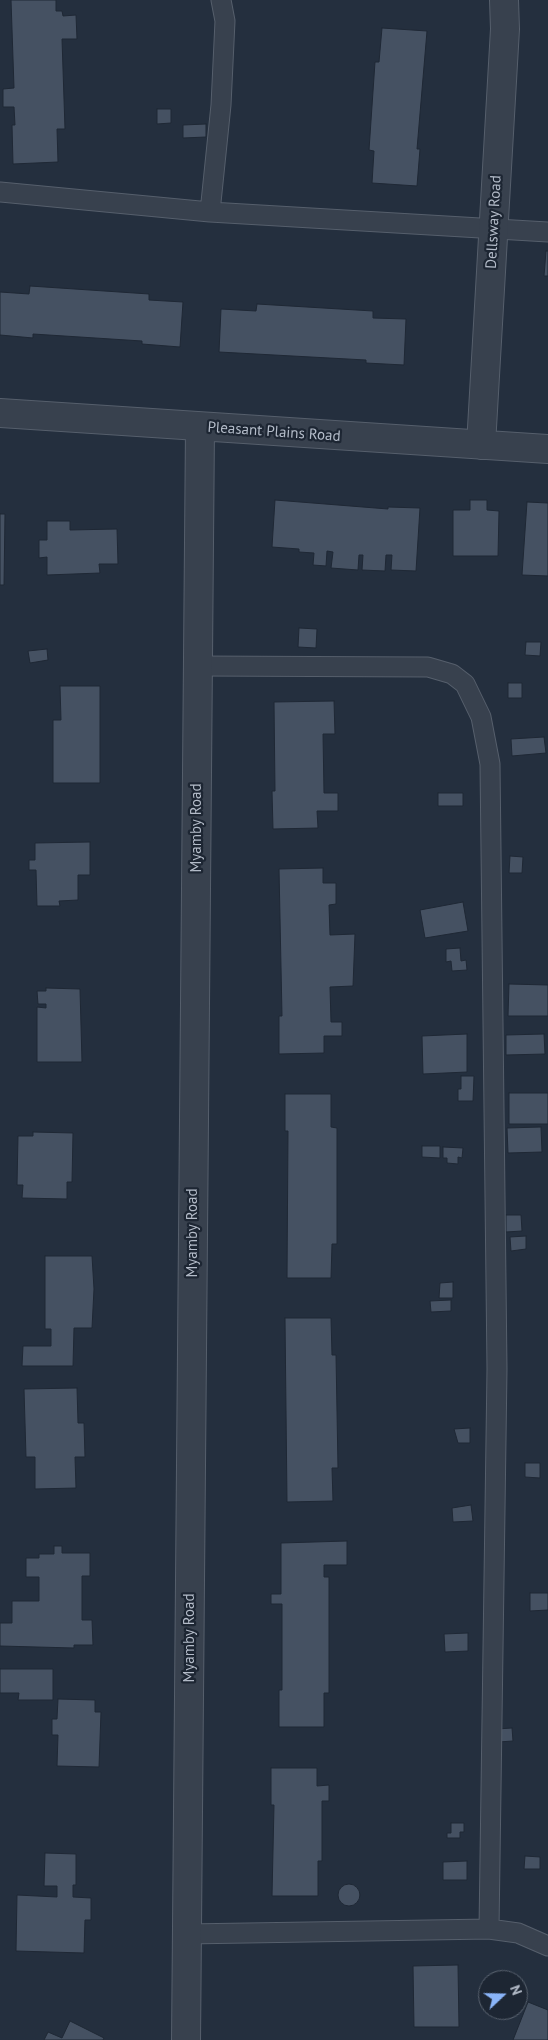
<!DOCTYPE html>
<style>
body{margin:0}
#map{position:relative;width:548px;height:2040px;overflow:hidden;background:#242f3e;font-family:"PT Sans",sans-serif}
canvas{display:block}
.north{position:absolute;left:478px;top:1970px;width:50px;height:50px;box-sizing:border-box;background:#1d2633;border:1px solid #59626f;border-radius:50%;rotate:69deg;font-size:14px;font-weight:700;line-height:20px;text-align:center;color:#b4bcc9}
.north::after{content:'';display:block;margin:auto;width:18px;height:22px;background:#8ab4f8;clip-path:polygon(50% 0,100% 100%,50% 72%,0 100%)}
</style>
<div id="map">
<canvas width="548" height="2040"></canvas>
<div class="north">N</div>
</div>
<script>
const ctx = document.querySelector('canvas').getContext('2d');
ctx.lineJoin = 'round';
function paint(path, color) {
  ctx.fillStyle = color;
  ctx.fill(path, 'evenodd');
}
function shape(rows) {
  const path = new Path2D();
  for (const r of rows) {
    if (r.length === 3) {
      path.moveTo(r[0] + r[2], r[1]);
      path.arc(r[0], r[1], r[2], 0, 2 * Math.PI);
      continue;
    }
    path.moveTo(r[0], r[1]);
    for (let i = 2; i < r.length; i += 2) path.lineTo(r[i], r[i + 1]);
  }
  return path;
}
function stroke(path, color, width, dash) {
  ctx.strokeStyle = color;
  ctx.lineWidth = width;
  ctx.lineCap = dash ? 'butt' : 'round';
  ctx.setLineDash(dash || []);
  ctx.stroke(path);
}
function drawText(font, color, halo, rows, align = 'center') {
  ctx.font = font + ' "PT Sans",sans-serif';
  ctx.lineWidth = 4.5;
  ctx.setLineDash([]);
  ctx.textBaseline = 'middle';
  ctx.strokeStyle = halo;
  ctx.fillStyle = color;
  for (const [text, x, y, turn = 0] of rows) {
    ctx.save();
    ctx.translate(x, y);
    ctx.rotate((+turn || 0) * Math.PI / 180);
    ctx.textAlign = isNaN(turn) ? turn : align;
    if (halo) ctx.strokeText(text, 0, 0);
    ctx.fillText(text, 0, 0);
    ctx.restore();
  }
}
const building = shape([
 [11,0,56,0,56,11,62,11,63,16,76,15,77,39,62,39,65,129,57,129,58,162,13,164,12,125,15,125,14,107,3,107,3,89,14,88,11,0],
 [382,28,427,31,417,149,420,149,417,186,372,183,374,151,369,150,375,62,379,62,382,28],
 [157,109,171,109,171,123,157,124,157,109],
 [206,124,206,137,183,138,183,125,206,124],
 [546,251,548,251,548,276,544,276,546,251],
 [30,286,149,294,149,300,183,302,180,347,142,344,142,341,33,334,33,338,0,335,0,292,29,294,30,286],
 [257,304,373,311,373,318,406,319,404,365,366,363,366,360,219,352,221,309,256,311,257,304],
 [275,500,388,509,388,507,420,508,416,571,391,570,392,555,386,555,385,571,362,570,363,555,359,555,358,570,331,568,333,552,327,551,326,566,313,565,314,553,299,552,299,549,272,547,275,500],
 [470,500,487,500,487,510,499,511,498,556,453,556,453,510,470,510,470,500],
 [527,502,548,503,548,576,522,575,527,502],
 [0,514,5,514,4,585,0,585,0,514],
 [47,521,70,521,70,530,117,529,118,564,99,564,100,573,47,575,47,557,39,558,39,540,47,540,47,521],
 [299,628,317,629,316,648,298,647,299,628],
 [526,642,541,642,540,656,525,655,526,642],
 [47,649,48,660,30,663,28,651,47,649],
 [508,683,522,683,522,698,508,698,508,683],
 [60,686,100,686,100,783,53,783,53,720,61,720,60,686],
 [334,701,335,734,323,734,324,793,338,793,338,811,317,811,318,828,273,829,272,791,275,791,274,702,334,701],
 [544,737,546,753,512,756,511,739,544,737],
 [438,793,463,793,463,806,438,806,438,793],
 [90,842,90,875,78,875,78,900,59,901,60,906,37,906,36,870,29,870,29,860,35,860,35,843,90,842],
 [510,856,523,857,522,873,509,873,510,856],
 [323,868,323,883,336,883,336,904,329,905,330,935,355,934,353,986,330,987,331,1022,342,1022,342,1036,324,1036,324,1053,279,1054,279,1016,282,1016,279,869,323,868],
 [463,902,468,931,425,938,420,910,463,902],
 [460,948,461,961,466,960,467,970,452,971,451,961,446,962,446,949,460,948],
 [509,984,548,985,548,1016,508,1016,509,984],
 [46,988,80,989,82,1062,37,1062,37,1007,46,1008,46,1004,38,1004,37,991,46,991,46,988],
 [467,1034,467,1072,423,1074,422,1036,467,1034],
 [544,1034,545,1054,506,1055,506,1035,544,1034],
 [461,1076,474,1076,473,1101,458,1101,458,1089,461,1089,461,1076],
 [509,1093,548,1093,548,1124,509,1124,509,1093],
 [285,1094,331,1094,331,1127,337,1128,337,1244,332,1244,331,1278,287,1278,288,1131,285,1131,285,1094],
 [541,1127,542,1152,508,1153,507,1128,541,1127],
 [33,1132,73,1133,72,1182,67,1182,67,1199,22,1198,23,1185,17,1185,18,1136,33,1136,33,1132],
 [422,1146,440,1146,440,1158,422,1157,422,1146],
 [443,1147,463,1148,462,1158,458,1157,458,1164,447,1163,447,1158,443,1158,443,1147],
 [506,1215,521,1215,522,1231,506,1232,506,1215],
 [526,1236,526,1249,511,1251,510,1237,526,1236],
 [45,1256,92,1256,94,1289,92,1328,74,1328,73,1366,22,1366,23,1346,51,1346,51,1329,45,1329,45,1256],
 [453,1282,453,1298,439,1298,440,1283,453,1282],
 [451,1300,451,1311,431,1312,430,1301,451,1300],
 [285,1318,331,1318,332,1355,336,1355,338,1468,332,1468,333,1501,287,1502,285,1318],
 [77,1388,78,1423,84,1423,85,1457,75,1457,76,1488,35,1489,35,1457,26,1457,24,1389,77,1388],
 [470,1428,470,1443,458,1443,454,1429,470,1428],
 [525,1463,540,1463,540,1478,525,1477,525,1463],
 [471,1505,473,1521,453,1522,452,1508,471,1505],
 [347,1541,347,1565,324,1565,324,1577,329,1577,329,1693,324,1693,324,1727,279,1727,279,1690,282,1690,282,1604,271,1604,271,1594,281,1594,281,1543,347,1541],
 [54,1546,62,1546,62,1553,90,1553,90,1576,82,1576,82,1620,92,1620,93,1645,74,1645,74,1648,0,1646,0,1623,12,1623,12,1601,39,1601,39,1577,26,1577,26,1558,39,1558,39,1554,54,1554,54,1546],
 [530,1593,548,1593,548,1610,530,1611,530,1593],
 [468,1633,468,1651,445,1652,444,1634,468,1633],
 [0,1669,53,1669,53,1700,18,1700,19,1693,0,1693,0,1669],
 [58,1699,95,1700,95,1712,101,1712,99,1767,57,1766,58,1735,52,1735,52,1719,57,1719,58,1699],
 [512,1728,513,1741,498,1742,497,1729,512,1728],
 [271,1768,317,1768,317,1786,329,1785,329,1801,322,1801,322,1861,318,1861,318,1896,272,1896,274,1805,271,1805,271,1768],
 [451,1823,464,1823,464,1832,460,1832,460,1838,447,1838,447,1833,451,1833,451,1823],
 [45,1853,76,1854,76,1885,73,1885,73,1897,91,1898,91,1920,85,1920,84,1953,16,1951,17,1895,57,1897,57,1886,44,1886,45,1853],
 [525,1856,540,1857,540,1869,524,1869,525,1856],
 [467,1861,467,1880,443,1880,443,1862,467,1861],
 [349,1895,11],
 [458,1965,459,2027,414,2027,413,1966,458,1965],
 [528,2002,548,2010,548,2040,513,2040,528,2002],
 [70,2021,104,2038,103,2040,44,2040,48,2032,62,2038,70,2021]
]);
paint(building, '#455162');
stroke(building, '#1f2835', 1);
const service = shape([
 [0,192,210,212,548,232],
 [210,212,221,105,225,21,221,0],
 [198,666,428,667,452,674,465,684,481,717,490,764,497,1369,489,1929],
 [187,1934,489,1929,518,1933,548,1946]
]);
const minor = shape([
 [0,413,548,449],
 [481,445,505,29,504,0],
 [186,2040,200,427]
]);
stroke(service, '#565f6c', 21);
stroke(minor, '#565f6c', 30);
stroke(service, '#38414e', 19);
stroke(minor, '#38414e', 28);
drawText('15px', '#b4bcc9', '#1d2633', [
 ["Dellsway Road",494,222,-87],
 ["Pleasant Plains Road",274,432,4],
 ["Myamby Road",197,828,-90],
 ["Myamby Road",193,1233,-90],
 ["Myamby Road",190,1638,-90]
]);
</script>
